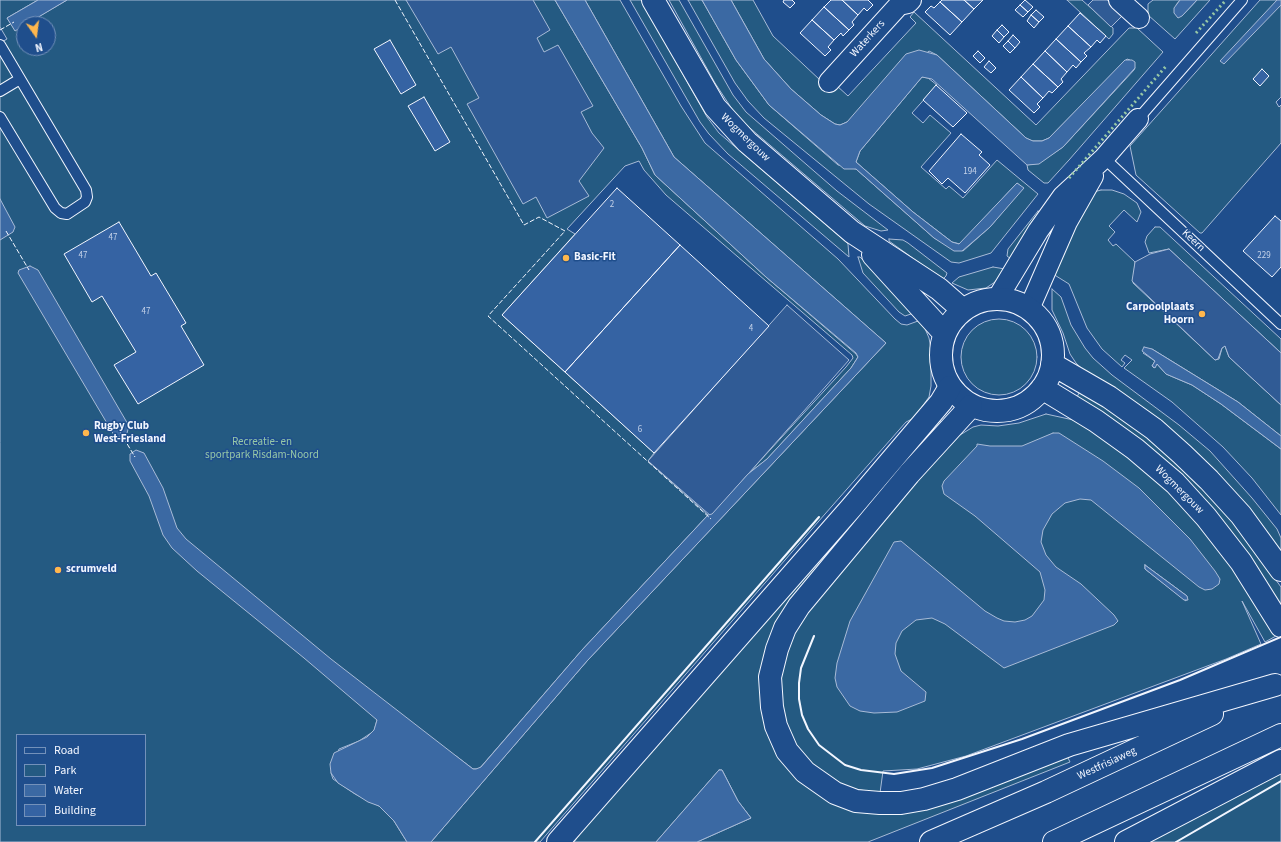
<!DOCTYPE html>
<style>
body{margin:0}
#map{position:relative;width:1281px;height:842px;overflow:hidden;background:#1f4e8c;font-family:"Source Sans 3",sans-serif}
canvas{display:block}
.legend{position:absolute;left:16px;top:734px;width:130px;height:92px;box-sizing:border-box;background:#1f4e8c;border:1px solid #7391ba;margin:0;padding:5px 7px;list-style:none;font-size:12px;color:#f2f6ff}
.legend li{display:flex;align-items:center;gap:8px;height:20px}
.legend b{width:20px;border:1px solid #7391ba}
.north{position:absolute;left:16px;top:16px;width:40px;height:40px;box-sizing:border-box;background:#1f4e8c;border:1px solid #7391ba;border-radius:50%;rotate:166deg;font-size:11px;font-weight:700;line-height:16px;text-align:center;color:#f2f6ff}
.north::after{content:'';display:block;margin:auto;width:14px;height:18px;background:#ffb74d;clip-path:polygon(50% 0,100% 100%,50% 72%,0 100%)}
</style>
<div id="map">
<canvas width="1281" height="842"></canvas>
<ul class="legend">
<li><b style="height:5px;background:#1f4e8c"></b>Road</li>
<li><b style="height:11px;background:#245a82"></b>Park</li>
<li><b style="height:11px;background:#3b69a3"></b>Water</li>
<li><b style="height:11px;background:#3563a3"></b>Building</li>
</ul>
<div class="north">N</div>
</div>
<script>
const ctx = document.querySelector('canvas').getContext('2d');
ctx.lineJoin = 'round';
function paint(path, color) {
  ctx.fillStyle = color;
  ctx.fill(path, 'evenodd');
}
function shape(rows) {
  const path = new Path2D();
  for (const r of rows) {
    if (r.length === 3) {
      path.moveTo(r[0] + r[2], r[1]);
      path.arc(r[0], r[1], r[2], 0, 2 * Math.PI);
      continue;
    }
    path.moveTo(r[0], r[1]);
    for (let i = 2; i < r.length; i += 2) path.lineTo(r[i], r[i + 1]);
  }
  return path;
}
function stroke(path, color, width, dash) {
  ctx.strokeStyle = color;
  ctx.lineWidth = width;
  ctx.lineCap = dash ? 'butt' : 'round';
  ctx.setLineDash(dash || []);
  ctx.stroke(path);
}
function drawText(font, color, halo, rows, align = 'center') {
  ctx.font = font + ' "Source Sans 3",sans-serif';
  ctx.lineWidth = 3;
  ctx.setLineDash([]);
  ctx.textBaseline = 'middle';
  ctx.strokeStyle = halo;
  ctx.fillStyle = color;
  for (const [text, x, y, turn = 0] of rows) {
    ctx.save();
    ctx.translate(x, y);
    ctx.rotate((+turn || 0) * Math.PI / 180);
    ctx.textAlign = isNaN(turn) ? turn : align;
    if (halo) ctx.strokeText(text, 0, 0);
    ctx.fillText(text, 0, 0);
    ctx.restore();
  }
}
const green = shape([
 [0,0,38,0,7,18,15,30,24,25,24,48,48,48,48,24,26,24,67,0,555,0,642,148,655,175,766,277,856,354,858,357,851,368,767,459,748,474,846,367,853,358,852,355,666,195,644,170,639,161,625,166,567,229,575,234,502,315,654,453,648,461,708,515,582,650,479,769,473,769,456,756,375,718,377,720,374,731,359,741,339,749,331,773,333,779,355,794,379,806,394,821,407,842,0,842,0,43,7,39,0,27,0,0],
 [17,735,145,735,145,825,17,825,17,735],
 [585,0,620,0,681,106,705,143,838,259,895,319,901,324,907,325,918,321,923,324,929,338,931,349,931,386,929,397,914,418,906,422,825,514,540,842,431,842,587,661,886,343,674,157,585,0],
 [630,0,641,0,707,117,719,133,846,242,848,244,849,257,728,154,709,134,700,122,630,0],
 [669,0,679,0,733,95,746,112,837,191,888,230,881,231,865,226,744,123,734,112,715,83,669,0],
 [688,0,702,0,736,60,769,105,838,165,856,169,934,238,963,251,990,227,1023,188,1017,183,960,244,952,242,913,212,856,162,860,151,922,77,928,78,937,85,912,113,923,123,930,115,951,133,921,167,946,189,949,186,963,198,997,160,1038,194,991,253,959,263,951,262,869,204,764,118,748,101,735,83,688,0],
 [731,0,753,0,773,36,820,80,836,85,848,96,916,23,910,17,914,12,1036,125,1129,28,1137,28,1163,52,1069,160,1048,183,1044,183,1028,170,1027,165,1039,163,1063,147,1134,70,1135,68,1130,60,1127,59,1049,138,1042,141,1032,141,1026,138,937,55,929,51,847,122,840,125,835,124,821,115,791,89,764,59,731,0],
 [1067,0,1082,0,1113,28,1113,34,1109,39,1067,0],
 [1153,0,1180,0,1176,5,1182,16,1197,0,1210,0,1175,39,1148,15,1148,4,1153,0],
 [1260,0,1281,0,1281,97,1276,102,1279,107,1281,105,1281,143,1202,233,1200,233,1136,175,1130,146,1260,0],
 [1101,190,1112,190,1124,194,1137,203,1141,212,1137,222,1124,210,1109,226,1115,232,1108,240,1113,246,1116,244,1135,262,1133,283,1215,360,1219,359,1222,348,1225,346,1229,357,1281,405,1281,436,1238,402,1152,349,1143,353,1155,361,1152,366,1154,368,1157,364,1166,374,1192,385,1221,404,1281,449,1281,515,1252,478,1223,447,1172,402,1124,368,1132,360,1125,355,1121,360,1125,363,1122,367,1102,349,1087,328,1069,284,1053,274,1090,193,1101,190],
 [1038,211,1041,213,1011,259,1007,256,1008,249,1038,211],
 [1155,227,1160,227,1281,339,1281,353,1169,249,1149,253,1145,242,1147,236,1155,227],
 [889,239,903,240,908,243,947,273,946,276,943,279,939,277,889,241,889,239],
 [858,257,860,257,914,313,905,316,899,312,863,273,858,257],
 [993,267,1005,269,995,282,986,288,968,290,952,283,959,277,993,267],
 [1052,289,1061,297,1071,325,1085,348,1093,358,1112,375,1179,425,1210,451,1252,498,1277,529,1281,538,1281,560,1076,363,1070,354,1063,333,1052,310,1052,289],
 [999,357,38],
 [1081,389,1121,414,1209,489,1281,587,1281,614,1253,568,1075,401,1081,389],
 [1046,414,1078,421,1093,429,1168,488,1254,592,1276,636,1265,642,1242,601,1261,644,1226,659,966,756,917,769,883,771,880,793,854,789,841,784,818,771,798,750,780,709,780,673,796,628,869,532,960,435,973,427,981,425,998,426,1019,423,1046,414],
 [1145,565,1187,596,1186,601,1145,569,1145,565],
 [937,418,945,425,809,583,763,712,852,807,1066,754,1070,762,868,842,697,842,751,818,738,801,722,770,719,770,656,842,574,842,591,819,937,418],
 [1281,773,1281,842,1143,842,1281,773]
]);
paint(green, '#245a82');
stroke(green, '#a8bbd7', 1);
const parking = shape([
 [406,0,533,0,550,30,537,38,544,52,558,45,593,106,581,112,592,133,604,148,579,181,589,196,547,218,536,197,523,204,467,104,479,98,451,47,438,54,406,0],
 [1093,0,1107,0,1123,15,1111,27,1088,5,1093,0],
 [1169,249,1281,353,1281,405,1229,357,1225,346,1222,348,1218,359,1215,360,1132,281,1135,262,1150,254,1169,249],
 [787,305,849,360,711,516,648,461,787,305]
]);
paint(parking, '#305b95');
stroke(parking, '#a8bbd7', 1);
const water = shape([
 [38,0,67,0,15,31,7,18,38,0],
 [555,0,585,0,674,157,886,343,587,661,431,842,407,842,394,821,379,806,368,802,338,783,331,773,330,764,334,753,367,737,374,730,377,720,304,658,197,571,172,548,163,535,149,496,130,461,130,454,136,450,144,453,163,488,177,528,186,539,331,659,451,752,473,769,476,769,481,767,582,650,708,515,712,514,748,474,767,459,851,368,858,357,856,353,766,277,655,175,642,148,555,0],
 [702,0,731,0,764,59,791,89,821,115,835,124,840,125,847,122,906,54,919,50,937,55,1026,138,1033,141,1042,141,1049,138,1125,60,1132,60,1135,62,1135,68,1063,147,1039,164,1027,165,932,79,922,77,860,151,856,162,913,212,952,242,959,244,1017,183,1024,188,990,227,968,246,962,251,954,251,934,238,856,169,844,169,769,105,736,60,702,0],
 [1180,0,1197,0,1182,16,1178,18,1174,13,1174,8,1180,0],
 [1277,0,1281,0,1281,5,1224,64,1220,61,1277,0],
 [0,199,15,227,13,232,0,240,0,199],
 [30,266,38,270,129,426,127,433,120,437,114,435,18,273,19,270,30,266],
 [1144,347,1152,349,1238,402,1281,436,1281,449,1221,404,1192,385,1166,374,1157,364,1155,368,1152,366,1155,361,1142,351,1144,347],
 [1053,433,1059,433,1103,461,1139,488,1190,539,1215,571,1220,579,1219,584,1212,589,1205,590,1199,587,1091,500,1080,499,1065,503,1052,514,1043,530,1041,542,1046,555,1056,567,1081,584,1114,615,1118,621,1114,625,1004,668,945,624,932,618,916,620,902,631,896,643,895,654,901,671,926,692,925,701,897,712,874,713,860,711,850,706,837,687,835,678,837,663,850,621,894,542,901,541,985,611,997,618,1004,621,1015,622,1025,620,1032,616,1044,600,1045,590,1040,572,975,516,944,494,942,486,944,481,977,446,977,444,990,446,1022,446,1053,433],
 [1145,565,1187,596,1188,600,1184,600,1145,569,1145,565],
 [719,770,722,770,738,801,751,818,697,842,656,842,719,770]
]);
paint(water, '#3b69a3');
stroke(water, '#a8bbd7', 1);
const building = shape([
 [784,0,792,0,795,3,790,8,783,2,784,0],
 [831,0,842,0,858,15,852,22,854,25,849,30,824,7,831,0],
 [842,0,868,0,873,5,867,11,864,8,858,15,842,0],
 [942,0,964,0,974,9,962,22,940,2,942,0],
 [964,0,983,0,974,9,964,0],
 [1025,0,1033,7,1028,12,1020,5,1025,0],
 [940,2,962,22,950,35,925,12,931,6,934,8,940,2],
 [1020,5,1028,12,1023,17,1015,10,1020,5],
 [824,7,849,30,843,36,841,33,834,40,812,20,824,7],
 [1036,10,1044,17,1039,22,1031,15,1036,10],
 [1080,13,1106,36,1100,43,1097,40,1091,47,1068,26,1080,13],
 [1031,15,1039,22,1034,28,1027,21,1031,15],
 [812,20,834,40,828,47,831,50,825,56,800,33,812,20],
 [1002,25,1009,32,1004,37,997,30,1002,25],
 [1068,26,1091,47,1084,53,1087,56,1081,62,1056,39,1068,26],
 [997,30,1004,37,999,43,992,36,997,30],
 [1013,35,1020,42,1015,48,1008,41,1013,35],
 [1056,39,1081,62,1076,68,1073,65,1067,72,1045,51,1056,39],
 [390,40,416,85,401,94,374,49,390,40],
 [1008,41,1015,48,1010,53,1003,46,1008,41],
 [978,51,985,58,980,63,973,56,978,51],
 [1045,51,1067,72,1061,79,1063,82,1058,87,1033,64,1045,51],
 [989,61,996,68,991,73,984,67,989,61],
 [1033,64,1058,87,1052,93,1049,91,1043,98,1021,77,1033,64],
 [1262,69,1269,76,1260,86,1253,79,1262,69],
 [1021,77,1043,98,1037,104,1040,107,1034,113,1009,90,1021,77],
 [936,85,967,113,953,127,923,100,936,85],
 [424,97,450,142,435,151,408,106,424,97],
 [961,134,982,152,979,155,990,165,965,193,948,178,942,184,929,171,961,134],
 [617,188,680,245,565,372,502,315,617,188],
 [1275,216,1281,221,1281,267,1272,277,1243,251,1275,216],
 [119,222,151,276,156,273,186,323,181,326,204,365,138,404,114,365,136,352,102,296,92,302,64,254,119,222],
 [680,245,769,326,654,453,565,372,680,245]
]);
paint(building, '#3563a3');
stroke(building, '#f2f6ff', 1);
const lane = shape([
 [0,45,86,190,87,197,85,202,67,214,61,213,55,208,0,117],
 [0,91,20,79],
 [1138,119,1242,0],
 [1104,158,1281,324]
]);
const street = shape([
 [1119,0,1139,18],
 [829,82,899,5,908,3,911,0],
 [997,299,1038,231,1063,196,1104,158,1138,119],
 [1029,309,1067,222,1093,176]
]);
const secondary = shape([
 [653,0,715,107,747,142,852,232,939,289,963,310],
 [873,255,944,333],
 [997,355,56],
 [1052,364,1109,397,1154,429,1182,454,1209,480,1241,515,1281,570],
 [1042,388,1096,421,1135,449,1175,483,1206,517,1241,562,1281,626]
]);
const highway = shape([
 [971,406,909,474,799,606,785,628,777,649,770,677,772,707,776,726,787,751,805,772,835,793,856,801,880,803,901,803,924,799,957,789,1069,745,1275,685],
 [558,842,851,508,941,402,950,387],
 [931,842,1046,792,1212,714],
 [1054,842,1281,735],
 [1126,842,1281,761]
]);
stroke(lane, '#f2f6ff', 12);
stroke(street, '#f2f6ff', 22);
stroke(secondary, '#f2f6ff', 24);
stroke(highway, '#f2f6ff', 24);
stroke(lane, '#1f4e8c', 10);
stroke(street, '#1f4e8c', 20);
stroke(secondary, '#1f4e8c', 22);
stroke(highway, '#1f4e8c', 22);
stroke(shape([
 [1196,33,1226,0],
 [1069,178,1167,65]
]), '#97c8a6', 3, [2, 3]);
stroke(shape([
 [395,0,524,225,539,217,565,231,488,316,711,519],
 [0,30,14,22],
 [6,231,29,270],
 [120,432,135,457]
]), '#f2f6ff', 1, [5, 2]);
stroke(shape([
 [814,636,801,668,799,683,799,699,802,715,808,729,819,745,845,765,861,770,894,774,932,768,1022,739,1180,680,1281,637],
 [535,842,819,517],
 [1176,842,1281,781]
]), '#f2f6ff', 2);
for (const [x, y, r, color] of [
 [566,258,4,"#ffb74d"],
 [1202,314,4,"#ffb74d"],
 [86,433,4,"#ffb74d"],
 [58,570,4,"#ffb74d"]
]) {
  const dot = new Path2D();
  dot.arc(x, y, r, 0, 2 * Math.PI);
  ctx.fillStyle = color;
  ctx.fill(dot);
  stroke(dot, '#1f4e8c', 1.5);
}
drawText('9px', '#c3d1e8', null, [
 ["194",970,172],
 ["2",612,205],
 ["47",113,238],
 ["47",83,256],
 ["229",1264,256],
 ["47",146,312],
 ["4",751,329],
 ["6",640,430]
]);
drawText('11px', '#f2f6ff', '#1f4e8c', [
 ["Waterkers",868,39,-48],
 ["Wogmergouw",745,138,44],
 ["Keern",1193,241,43],
 ["Wogmergouw",1179,490,45],
 ["Westfrisiaweg",1107,764,-25]
]);
drawText('bold 11px', '#f2f6ff', '#1f4e8c', [
 ["Basic-Fit",574,258],
 ["Carpoolplaats",1194,308,"right"],
 ["Hoorn",1194,321,"right"],
 ["Rugby Club",94,427],
 ["West-Friesland",94,440],
 ["scrumveld",66,570]
], 'left');
drawText('11px', '#97c8a6', '#1f4e8c', [
 ["Recreatie- en",262,443],
 ["sportpark Risdam-Noord",262,456]
]);
</script>
